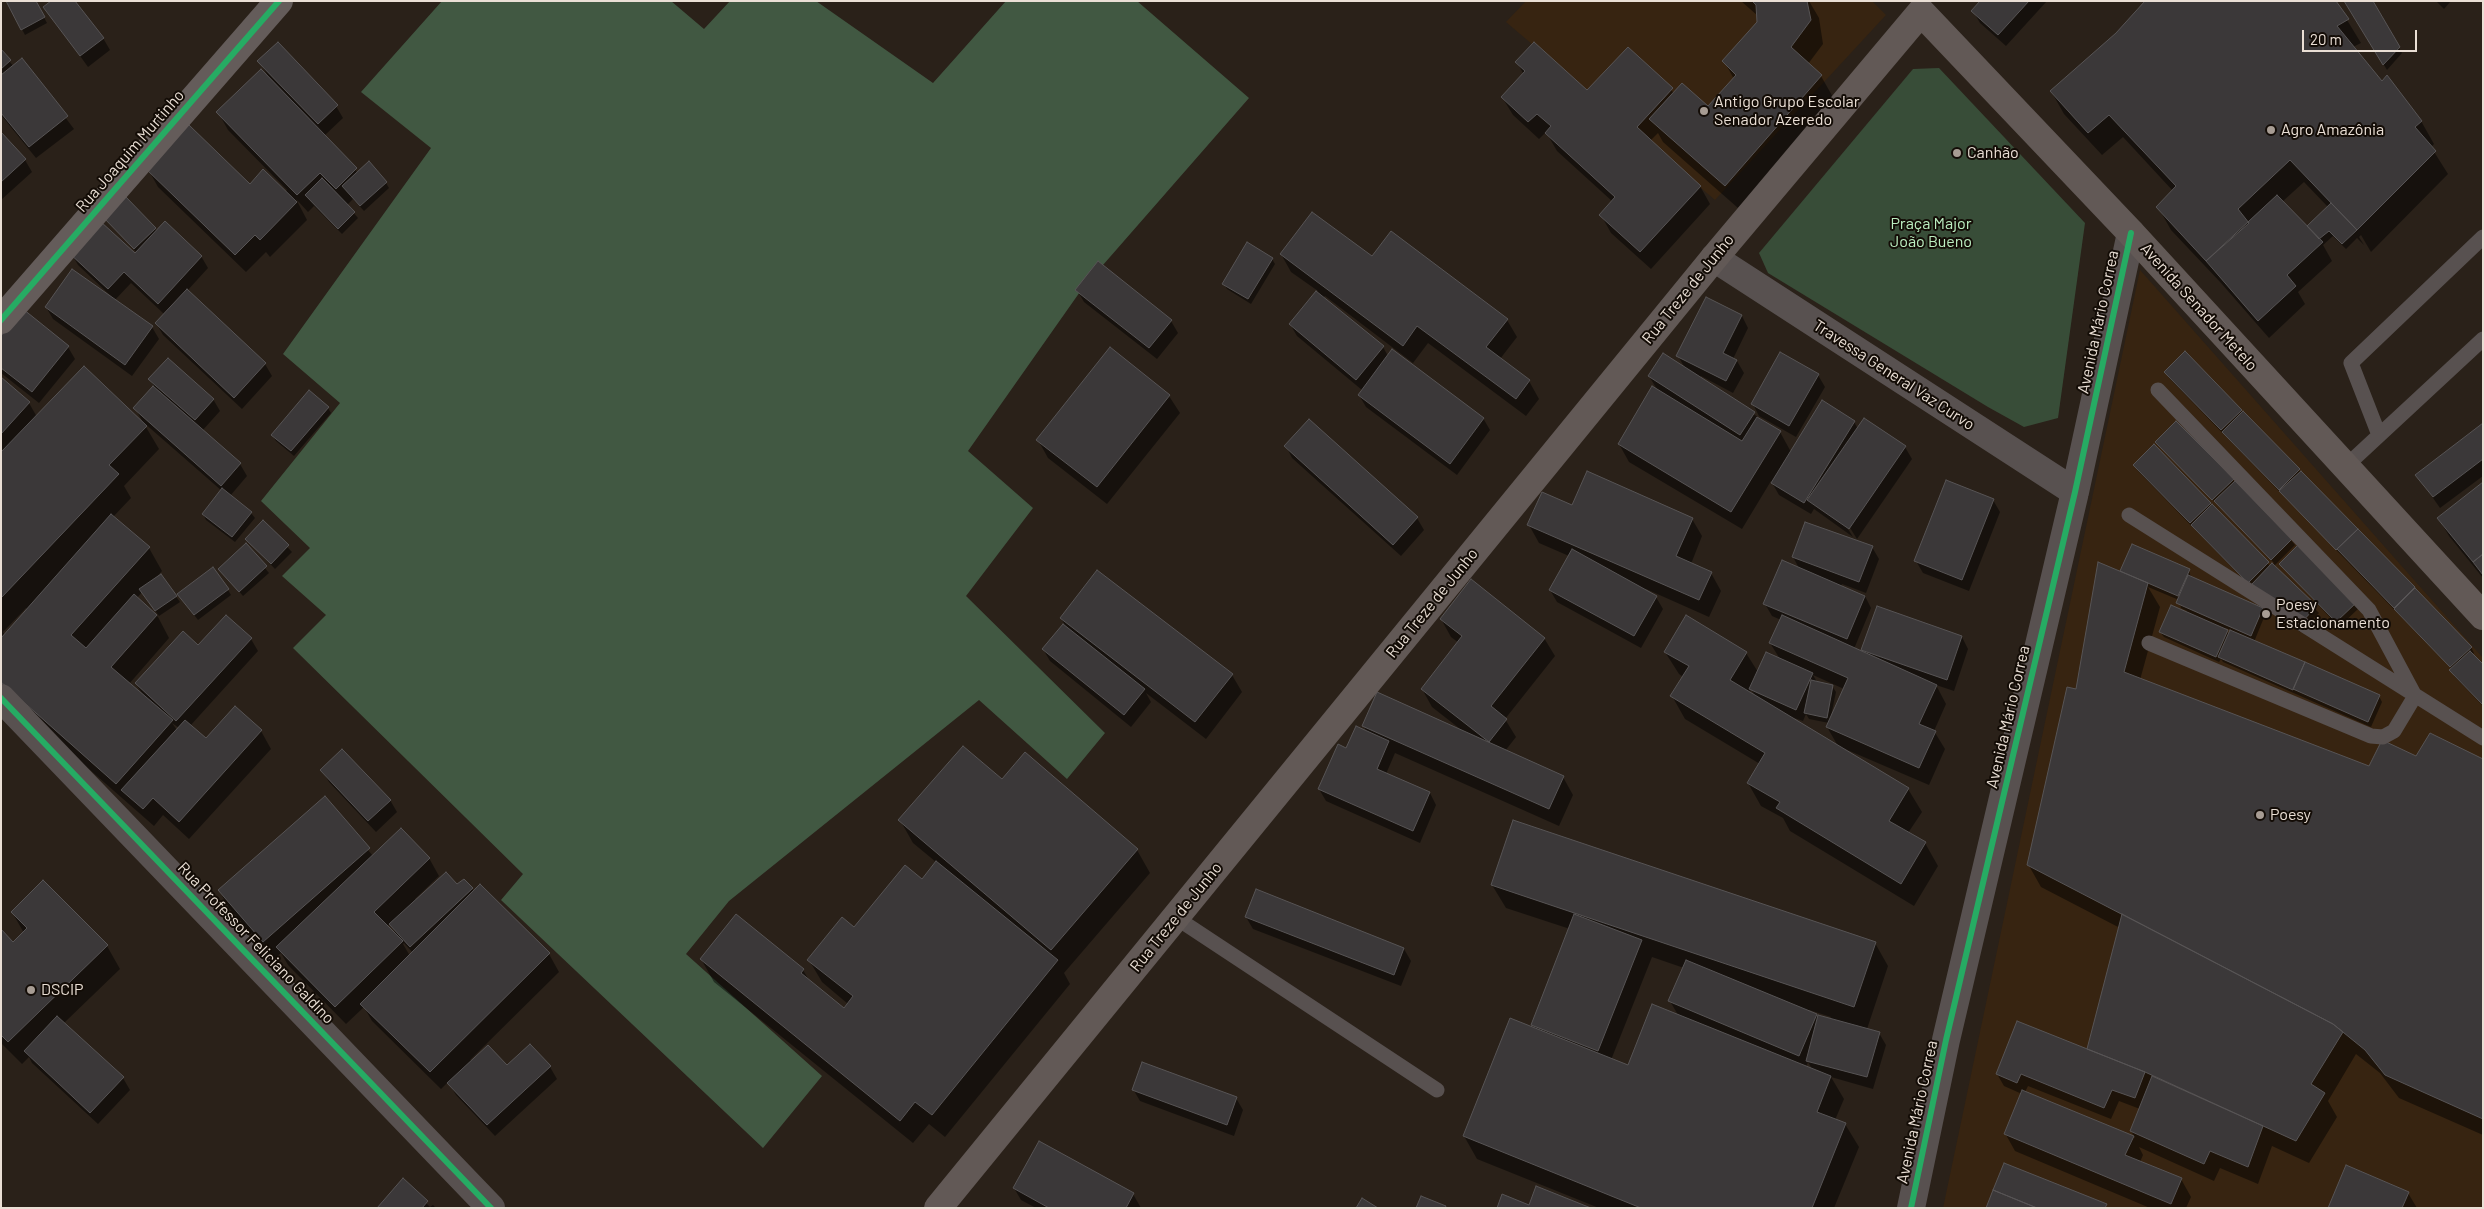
<!DOCTYPE html>
<meta charset="utf-8">
<style>
body{margin:0}
#map{position:relative;width:2484px;height:1209px;overflow:hidden;background:#2a2119;font-family:Barlow,sans-serif}
canvas{display:block}
.frame{position:absolute;inset:0;border:2px solid #eadfd5;pointer-events:none}
.scale{position:absolute;left:2302px;top:30px;width:115px;height:22px;box-sizing:border-box;border:2px solid #eadfd5;border-top:0;padding-left:6px;font-size:15px;line-height:18px;white-space:nowrap;color:#eadfd5;-webkit-text-stroke:4px #130c06;paint-order:stroke}
</style>
<div id="map">
<canvas width="2484" height="1209"></canvas>
<div class="frame"></div>
<div class="scale">20 m</div>
</div>
<script>
const ctx = document.querySelector('canvas').getContext('2d');
ctx.lineJoin = 'round';
function paint(path, color) {
  ctx.fillStyle = color;
  ctx.fill(path, 'evenodd');
}
function shape(rows) {
  const path = new Path2D();
  for (const r of rows) {
    path.moveTo(r[0], r[1]);
    for (let i = 2; i < r.length; i += 2) path.lineTo(r[i], r[i + 1]);
  }
  return path;
}
function stroke(path, color, width, dash) {
  ctx.strokeStyle = color;
  ctx.lineWidth = width;
  ctx.lineCap = dash ? 'butt' : 'round';
  ctx.setLineDash(dash || []);
  ctx.stroke(path);
}
function drawText(font, color, halo, rows, align = 'center') {
  ctx.font = font + ' Barlow,sans-serif';
  ctx.lineWidth = 4;
  ctx.setLineDash([]);
  ctx.textBaseline = 'middle';
  ctx.strokeStyle = halo;
  ctx.fillStyle = color;
  for (const [text, x, y, turn = 0] of rows) {
    ctx.save();
    ctx.translate(x, y);
    ctx.rotate((+turn || 0) * Math.PI / 180);
    ctx.textAlign = isNaN(turn) ? turn : align;
    if (halo) ctx.strokeText(text, 0, 0);
    ctx.fillText(text, 0, 0);
    ctx.restore();
  }
}
paint(shape([
 [1526,1,1872,1,1886,15,1715,200,1506,22],
 [2140,270,2483,658,2483,1208,1943,1208]
]), '#372411');
paint(shape([
 [1939,68,2085,223,2058,418,2024,427,1988,407,1768,273,1759,253,1913,69]
]), '#384d38');
paint(shape([
 [442,1,671,1,704,29,730,1,816,1,933,83,1006,1,1137,1,1249,98,1082,289,968,451,1033,508,966,596,1105,733,1067,779,979,700,729,901,686,954,822,1076,763,1148,501,900,523,874,293,648,326,615,282,576,310,548,261,501,340,403,283,354,431,148,361,92]
]), '#415842');
paint(shape([
 [7,1,35,1,47,23,25,35],
 [1741,1,1809,1,1819,18,1823,44,1808,64,1821,76,1834,99,1738,208,1663,142,1658,133,1650,141,1700,186,1710,204,1651,269,1611,233,1601,215,1613,202,1557,151,1546,132,1539,139,1513,115,1502,97,1524,75,1517,62,1587,92,1628,48,1674,93,1708,108,1734,79,1724,61,1759,23,1758,16],
 [1981,1,2047,1,2006,46,1980,23,1973,11],
 [2345,1,2372,1,2402,53,2387,70],
 [2436,1,2451,1,2444,9],
 [45,7,103,38,110,50,88,67],
 [2347,20,2361,43,2353,47,2382,83,2421,121,2434,144,2431,147,2448,174,2371,252,2361,235,2359,237,2364,245,2357,238,2346,249,2333,236,2323,245,2332,261,2298,292,2305,304,2269,338,2221,283,2171,230,2158,207,2173,191,2123,137,2102,155,2064,114,2051,91],
 [2304,182,2328,207,2311,233,2282,202],
 [1,51,14,67,22,60,74,129,36,158,1,115],
 [259,61,336,106,343,118,324,136,358,173,386,183,389,188,364,211,353,199,347,205,358,218,342,234,314,206,308,212,296,199,307,220,270,257,266,252,246,272,158,187,148,169,285,192,287,190,228,130,218,112,268,76],
 [1,134,25,160,32,172,1,200],
 [104,216,155,229,157,232,201,256,208,268,187,291,265,364,272,376,242,409,163,335,156,323,164,314,131,283,114,301,152,327,159,339,132,376,53,319,46,307,112,297,78,265,71,253,136,255,137,253],
 [1281,254,1372,258,1507,320,1517,337,1500,359,1529,381,1539,399,1526,416,1428,343,1413,363,1325,296,1323,298,1383,347,1388,356,1483,418,1490,430,1457,475,1366,407,1359,395,1362,390,1297,336,1290,324,1318,291,1291,272],
 [1272,259,1275,264,1251,304,1227,289,1224,284],
 [1077,290,1171,321,1178,333,1157,359,1084,302],
 [1707,299,1742,316,1748,328,1733,359,1737,361,1744,373,1733,393,1701,376,1700,378,1780,432,1791,452,1854,422,1858,429,1905,447,1912,459,1857,539,1847,523,1845,524,1853,537,1814,509,1811,514,1779,495,1771,481,1742,529,1629,462,1619,444,1658,391,1649,376,1685,368,1678,356],
 [1,338,68,347,75,359,39,403,1,373],
 [2185,353,2471,647,2474,653,2472,655,2483,666,2483,706,2454,676,2452,669,2169,378,2165,372],
 [1818,375,1825,387,1796,437,1759,416,1753,404],
 [1,379,29,403,37,417,144,424,135,408,154,386,150,380,213,399,220,411,202,431,240,464,247,476,230,496,251,513,255,518,235,542,206,520,203,514,222,491,143,422,159,449,124,486,131,498,113,517,149,548,162,571,155,579,161,576,180,602,159,616,142,592,137,598,158,617,169,638,129,684,144,696,136,684,198,646,226,616,251,639,258,651,190,726,206,740,261,731,271,749,189,839,163,815,154,826,1,692],
 [26,608,28,610,5,635,3,632],
 [172,723,179,728,177,730],
 [1169,396,1180,413,1107,504,1048,458,1038,440],
 [328,408,331,413,294,456,276,441,272,435],
 [2483,425,2483,476,2440,508,2417,475],
 [2157,442,2233,480,2291,540,2295,545,2274,566,2319,613,2300,632,2256,590,2252,588,2138,471,2134,466,2154,446,2270,566,2274,563],
 [1286,446,1417,518,1424,530,1401,556,1292,458],
 [2483,484,2483,578,2449,536,2439,519],
 [1993,500,2000,512,1969,591,1923,573,1916,561],
 [1573,507,1692,519,1702,536,1691,564,1711,573,1721,591,1709,617,1646,589,1645,591,1656,597,1663,609,1641,648,1557,602,1550,590,1569,556,1539,543,1529,525],
 [263,522,292,552,275,569,246,539],
 [246,545,269,573,243,596,220,569],
 [2300,545,2359,608,2339,627,2280,564],
 [2132,546,2189,570,2191,578,2262,609,2265,615,2254,642,2379,696,2382,702,2371,727,2223,662,2221,659,2219,662,2164,637,2160,632,2187,611,2181,608,2179,600,2148,587,2160,607,2140,680,2370,767,2416,758,2483,761,2483,1135,2399,1098,2380,1073,2356,1054,2328,1101,2337,1117,2309,1163,2272,1146,2258,1184,2220,1168,2214,1181,2139,1147,2143,1155,2140,1162,2181,1179,2191,1197,2186,1208,2150,1208,2015,1151,2005,1133,2022,1094,2004,1086,1997,1074,2088,1051,2120,928,2041,887,2028,864,2077,691],
 [2225,628,2231,630,2229,635],
 [2028,1086,2111,1119,2119,1101,2140,1109,2131,1131,2135,1138,2025,1092],
 [1872,547,1879,559,1866,593,1842,584,1841,587,1865,596,1871,608,1854,649,1865,653,1862,650,1962,637,1968,649,1954,691,1936,685,1946,704,1934,731,1945,749,1929,785,1838,746,1827,727,1829,723,1809,719,1806,714,1803,721,1785,715,1908,789,1922,812,1908,833,1925,843,1938,866,1914,906,1790,831,1783,818,1761,806,1748,783,1760,764,1685,719,1672,696,1683,677,1679,674,1665,652,1746,653,1758,672,1780,659,1770,643,1781,620,1772,616,1765,604,1800,570,1793,557],
 [1813,675,1844,689,1831,716,1836,692,1832,686,1817,682],
 [1751,689,1756,697,1749,693],
 [228,590,231,595,198,620,182,599],
 [1061,618,1232,675,1242,692,1206,739,1146,693,1151,702,1131,727,1050,661,1043,649,1067,629],
 [1441,619,1544,638,1555,656,1505,719,1516,737,1505,751,1563,777,1573,795,1559,826,1395,753,1386,774,1430,793,1436,805,1420,843,1326,801,1319,789,1347,750,1367,732,1363,725,1464,732,1432,707,1422,689,1459,643,1451,637],
 [1025,754,1137,850,1150,873,1064,973,1070,984,945,1137,929,1124,913,1143,714,982,701,959,803,970,810,982,844,1010,848,1004,822,982,809,960,922,880,936,862,913,843,900,820,1002,781],
 [322,770,390,800,397,812,376,832,329,782],
 [324,798,373,856,429,858,439,876,415,899,417,901,457,886,472,889,549,954,559,972,470,1060,507,1067,550,1067,557,1079,495,1136,456,1095,448,1082,441,1089,372,1021,364,1007,346,1024,288,965,281,953,274,959,229,908,219,890],
 [390,923,397,936,387,927],
 [404,943,413,953,410,956,403,944],
 [1492,885,1875,943,1888,966,1867,1029,1879,1033,1886,1045,1873,1089,1831,1077,1844,1099,1835,1120,1845,1124,1859,1147,1834,1208,1599,1208,1477,1159,1464,1136,1535,1029,1533,1025,1570,929,1506,908],
 [1652,957,1684,968,1670,1001,1678,1015,1628,1066,1611,1060],
 [1809,1010,1831,1017,1830,1019,1819,1019,1816,1015,1809,1012],
 [1808,1062,1812,1069,1806,1067],
 [1256,891,1404,949,1411,961,1401,986,1253,929,1246,917],
 [12,912,107,946,120,969,64,1023,123,1078,130,1090,98,1124,32,1063,29,1057,22,1064,1,1043,1,931,13,943,24,933],
 [1133,1089,1236,1098,1243,1110,1234,1136,1140,1101],
 [403,1180,430,1207,433,1205,436,1208,378,1208],
 [1014,1188,1133,1194,1141,1208,1036,1208,1021,1200],
 [2408,1193,2417,1208,2330,1208]
]), '#0007');
const building = shape([
 [6,1,36,1,45,17,21,30,6,1],
 [51,1,75,1,104,38,80,56,43,7,51,1],
 [1752,1,1807,1,1811,20,1791,47,1822,75,1725,186,1649,119,1682,83,1708,106,1736,75,1722,61,1757,22,1756,5,1752,1],
 [1980,1,2029,1,1998,35,1971,11,1980,1],
 [2145,1,2336,1,2349,19,2337,26,2382,81,2387,75,2422,121,2415,127,2436,151,2357,230,2290,160,2238,209,2249,223,2206,261,2156,207,2176,186,2109,115,2088,133,2050,91,2116,33,2145,1],
 [2344,1,2373,1,2400,47,2383,65,2344,1],
 [278,42,338,105,318,124,257,61,278,42],
 [1534,42,1587,90,1628,47,1673,88,1637,127,1701,186,1640,252,1599,215,1615,197,1545,133,1551,126,1537,114,1528,122,1501,97,1525,71,1515,62,1534,42],
 [1,49,11,60,1,69,1,49],
 [22,58,68,116,29,147,1,113,1,75,22,58],
 [261,69,357,168,336,189,320,173,297,195,216,112,261,69],
 [189,125,250,184,263,169,297,202,260,240,255,235,235,255,146,169,189,125],
 [1,132,26,159,1,182,1,132],
 [369,161,387,182,360,206,342,186,369,161],
 [322,178,355,212,338,229,305,195,322,178],
 [124,195,156,228,134,249,102,216,124,195],
 [2277,195,2323,242,2287,275,2296,286,2258,321,2206,261,2277,195],
 [2331,203,2357,230,2342,244,2329,231,2319,239,2307,226,2331,203],
 [1312,212,1372,256,1391,231,1508,319,1486,347,1530,380,1516,399,1417,326,1403,346,1280,254,1312,212],
 [100,221,135,253,165,221,202,256,158,304,124,272,108,289,69,253,100,221],
 [1247,242,1273,258,1248,299,1222,284,1247,242],
 [1098,261,1172,320,1149,348,1075,290,1098,261],
 [72,269,153,326,125,365,45,307,72,269],
 [187,289,266,363,234,398,155,323,187,289],
 [1316,291,1384,346,1356,380,1289,324,1316,291],
 [1706,297,1742,315,1723,353,1737,360,1726,381,1676,356,1706,297],
 [23,309,69,346,32,392,1,368,1,336,23,309],
 [1110,347,1170,395,1097,487,1036,440,1110,347],
 [1392,349,1484,418,1450,464,1358,395,1392,349],
 [2185,351,2242,410,2221,430,2164,372,2185,351],
 [1780,352,1819,374,1789,426,1751,404,1780,352],
 [1663,353,1755,412,1740,435,1648,376,1663,353],
 [168,358,214,399,195,420,148,379,168,358],
 [84,366,147,426,109,465,119,474,1,598,1,452,84,366],
 [1,377,30,402,1,434,1,377],
 [153,386,241,463,221,486,133,408,153,386],
 [1652,386,1742,441,1757,417,1781,431,1731,512,1618,444,1652,386],
 [309,390,329,407,291,451,271,435,309,390],
 [1822,400,1855,421,1804,503,1771,483,1822,400],
 [2243,411,2300,469,2279,490,2222,432,2243,411],
 [1864,418,1906,446,1849,529,1807,500,1864,418],
 [1309,419,1418,517,1393,545,1284,446,1309,419],
 [2176,421,2234,479,2212,500,2155,442,2176,421],
 [2483,423,2483,459,2433,497,2415,475,2483,423],
 [2154,444,2211,503,2190,523,2133,465,2154,444],
 [1587,471,1693,518,1676,556,1712,572,1699,600,1527,525,1542,492,1572,505,1587,471],
 [2301,471,2358,529,2336,550,2279,491,2301,471],
 [1946,480,1994,499,1962,580,1914,561,1946,480],
 [2235,481,2292,539,2271,560,2214,501,2235,481],
 [2483,482,2483,554,2473,562,2437,518,2483,482],
 [222,488,252,512,232,537,202,514,222,488],
 [2212,504,2269,562,2248,583,2191,525,2212,504],
 [111,514,150,547,71,635,86,648,134,594,157,615,111,667,173,720,116,784,1,682,1,638,111,514],
 [263,520,289,545,271,564,245,539,263,520],
 [1805,522,1873,546,1859,582,1792,557,1805,522],
 [2358,529,2415,587,2394,608,2337,549,2358,529],
 [246,543,267,566,239,592,218,569,246,543],
 [2300,543,2357,602,2336,622,2279,564,2300,543],
 [2132,544,2190,569,2178,596,2120,571,2132,544],
 [1572,549,1657,596,1634,636,1549,590,1572,549],
 [2483,554,2483,575,2473,562,2483,554],
 [1782,560,1865,596,1847,639,1763,604,1782,560],
 [2098,562,2148,583,2124,672,2369,766,2382,740,2416,756,2430,733,2483,759,2483,1119,2385,1075,2365,1050,2333,1024,2027,865,2067,687,2076,689,2098,562],
 [2272,563,2317,606,2297,627,2252,584,2272,563],
 [213,567,229,589,194,615,177,594,213,567],
 [1097,570,1233,674,1195,722,1060,618,1097,570],
 [161,574,177,596,155,611,139,589,161,574],
 [2188,575,2263,608,2251,636,2176,603,2188,575],
 [1471,579,1545,638,1491,706,1507,719,1489,742,1421,689,1462,636,1440,619,1471,579],
 [2415,588,2472,647,2450,667,2394,609,2415,588],
 [2171,605,2228,630,2216,657,2159,632,2171,605],
 [1877,606,1962,636,1947,680,1861,650,1877,606],
 [226,615,252,638,176,721,135,683,183,631,198,645,226,615],
 [1686,615,1747,652,1730,680,1909,788,1889,821,1926,842,1901,884,1776,808,1780,802,1747,783,1765,753,1670,696,1689,666,1664,652,1686,615],
 [1782,615,1937,685,1919,724,1936,731,1919,768,1826,727,1848,678,1769,643,1782,615],
 [1063,624,1145,689,1124,715,1042,649,1063,624],
 [2230,630,2305,662,2293,690,2218,657,2230,630],
 [2470,651,2483,664,2483,705,2449,670,2470,651],
 [1766,652,1813,673,1796,710,1749,689,1766,652],
 [2305,662,2380,695,2368,722,2293,689,2305,662],
 [1811,680,1833,685,1827,718,1804,713,1811,680],
 [1377,692,1564,776,1549,809,1362,726,1377,692],
 [235,706,262,730,179,822,153,798,143,809,121,790,185,720,206,738,235,706],
 [1356,726,1389,741,1377,769,1430,792,1413,831,1318,789,1338,744,1346,748,1356,726],
 [963,746,1002,779,1025,752,1138,849,1051,950,898,820,963,746],
 [342,749,391,800,368,821,320,770,342,749],
 [325,796,370,848,263,942,218,890,325,796],
 [1513,820,1876,942,1854,1007,1491,885,1513,820],
 [401,828,430,858,374,912,403,941,335,1007,276,947,401,828],
 [936,861,1058,960,932,1115,915,1102,900,1121,700,959,736,914,804,969,801,973,844,1008,853,996,807,960,842,917,854,927,905,865,922,879,936,861],
 [446,872,457,884,464,879,473,888,410,947,389,924,446,872],
 [43,880,108,945,8,1042,1,1035,1,929,13,942,27,928,11,912,43,880],
 [480,884,550,953,430,1072,360,1004,480,884],
 [1256,889,1404,948,1394,975,1245,917,1256,889],
 [1574,914,1642,940,1598,1051,1531,1025,1574,914],
 [2122,914,2333,1024,2343,1032,2311,1084,2325,1093,2296,1141,2145,1072,2087,1049,2122,914],
 [1686,960,1817,1014,1799,1056,1668,1001,1686,960],
 [1652,1004,1831,1076,1817,1112,1846,1123,1812,1208,1641,1208,1463,1136,1510,1018,1628,1065,1652,1004],
 [1818,1015,1880,1032,1867,1077,1806,1061,1818,1015],
 [57,1016,124,1077,90,1113,24,1051,57,1016],
 [2017,1021,2145,1072,2135,1098,2112,1090,2104,1108,2021,1074,2017,1083,1996,1074,2017,1021],
 [530,1044,551,1066,487,1125,447,1083,488,1045,507,1065,530,1044],
 [1142,1062,1237,1097,1227,1125,1132,1090,1142,1062],
 [2152,1076,2263,1126,2248,1167,2210,1151,2204,1164,2130,1131,2152,1076],
 [2022,1090,2134,1136,2125,1155,2182,1178,2171,1204,2004,1134,2022,1090],
 [1039,1141,1134,1193,1126,1208,1049,1208,1013,1188,1039,1141],
 [2004,1163,2107,1204,2105,1208,2037,1208,1993,1190,2004,1163],
 [2346,1165,2409,1192,2402,1208,2328,1208,2346,1165],
 [403,1178,428,1201,422,1208,377,1208,403,1178],
 [1536,1186,1591,1208,1497,1208,1502,1194,1529,1205,1536,1186],
 [1993,1190,2037,1208,1986,1208,1993,1190],
 [1421,1196,1446,1206,1445,1208,1416,1208,1421,1196],
 [1362,1198,1378,1208,1356,1208,1362,1198]
]);
paint(building, '#3b3839');
stroke(building, '#575455', 1);
stroke(shape([
 [2379,435,2351,363,2483,237],
 [2345,467,2483,339],
 [2129,515,2483,738],
 [2149,643,2371,736,2383,737,2394,731,2415,696,2369,610,2158,390],
 [1175,917,1437,1090]
]), '#585150', 15);
stroke(shape([
 [1714,258,2075,492],
 [1,698,491,1208],
 [1911,1208,1946,1040,2075,492,2131,233]
]), '#585150', 28);
stroke(shape([
 [1,320,279,1]
]), '#645c5a', 28);
stroke(shape([
 [938,1208,1714,258,1921,12,2131,233,2483,616]
]), '#625956', 28);
stroke(shape([
 [1,320,279,1],
 [1,698,491,1208],
 [1911,1208,1946,1040,2075,492,2131,233]
]), '#26ab63', 6);
for (const [x, y, r, color] of [
 [1704,111,5,"#a79c93"],
 [2271,130,5,"#a79c93"],
 [1957,153,5,"#a79c93"],
 [2266,614,5,"#a79c93"],
 [2260,815,5,"#a79c93"],
 [31,990,5,"#a79c93"]
]) {
  const dot = new Path2D();
  dot.arc(x, y, r, 0, 2 * Math.PI);
  ctx.fillStyle = color;
  ctx.fill(dot);
  stroke(dot, '#130c06', 2);
}
drawText('16px', '#eadfd5', '#130c06', [
 ["Antigo Grupo Escolar",1714,102],
 ["Senador Azeredo",1714,120],
 ["Agro Amazônia",2281,130],
 ["Canhão",1967,153],
 ["Poesy",2276,605],
 ["Estacionamento",2276,623],
 ["Poesy",2270,815],
 ["DSCIP",41,990]
], 'left');
drawText('16px', '#eadfd5', '#130c06', [
 ["Rua Joaquim Murtinho",130,151,-49],
 ["Rua Treze de Junho",1688,289,-51],
 ["Avenida Senador Metelo",2199,307,48],
 ["Avenida Mário Correa",2098,322,-78],
 ["Travessa General Vaz Curvo",1894,375,33],
 ["Rua Treze de Junho",1432,603,-51],
 ["Avenida Mário Correa",2008,717,-77],
 ["Rua Treze de Junho",1176,917,-51],
 ["Rua Professor Feliciano Galdino",256,943,46],
 ["Avenida Mário Correa",1917,1112,-78]
]);
drawText('16px', '#bbeec0', '#130c06', [
 ["Praça Major",1931,224],
 ["João Bueno",1931,242]
]);
</script>
